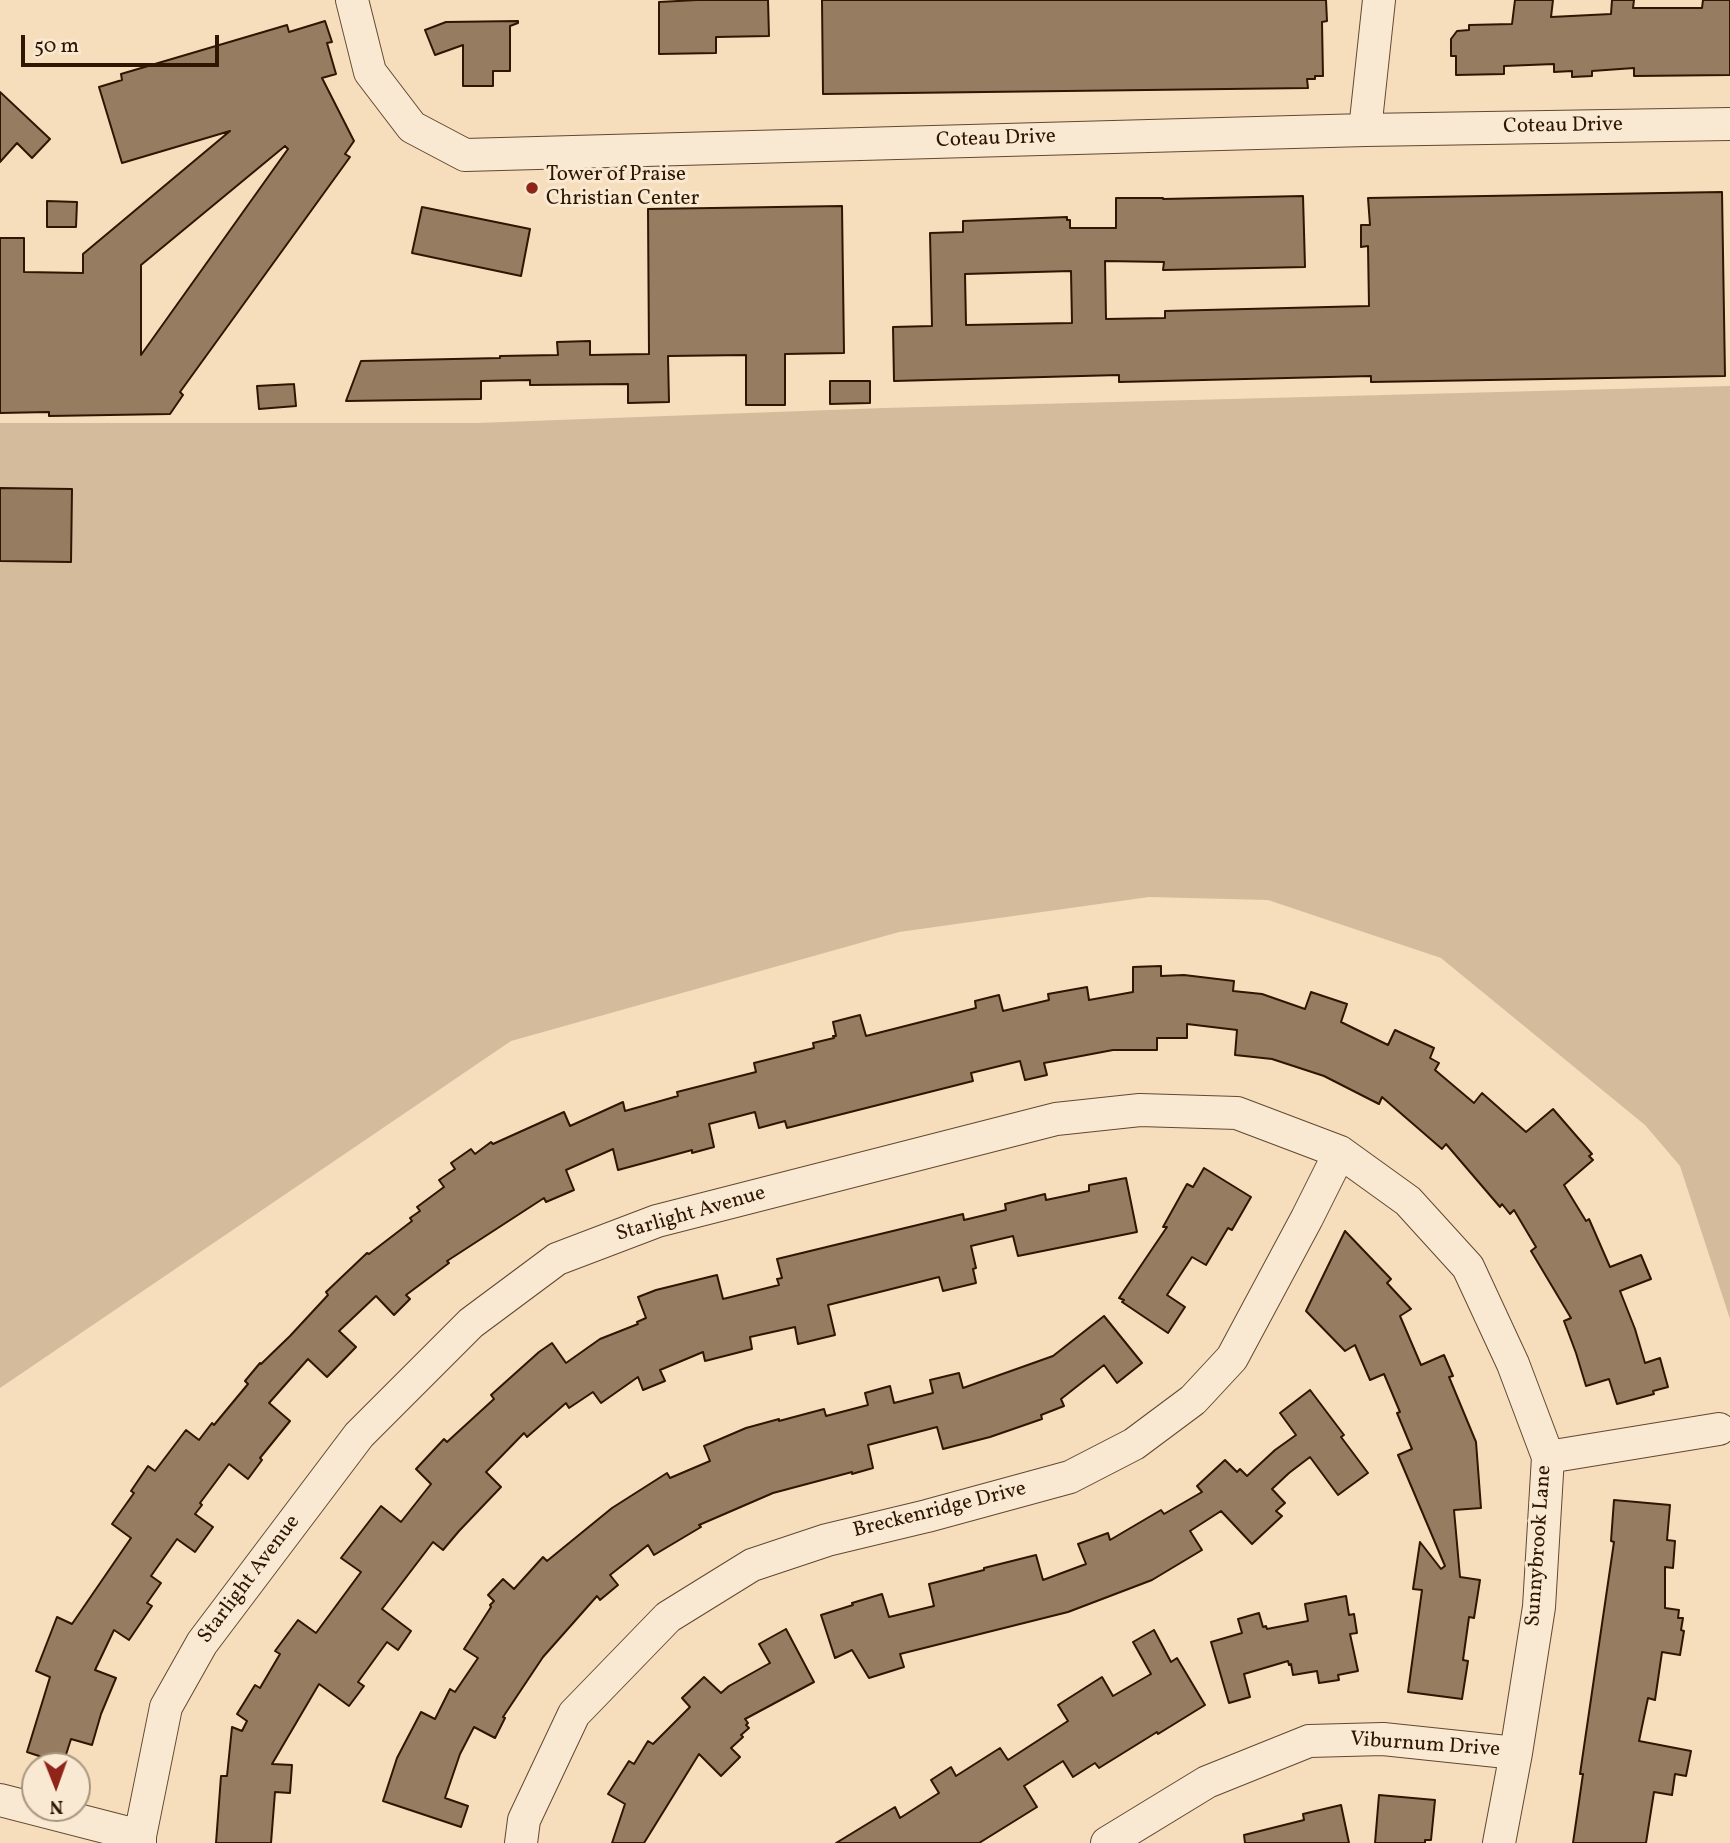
<!DOCTYPE html>
<style>
body{margin:0}
#map{position:relative;width:1730px;height:1843px;overflow:hidden;background:#f6ddbb;font-family:Vollkorn,serif}
canvas{display:block}
.north{position:absolute;left:21px;top:1752px;width:70px;height:70px;box-sizing:border-box;background:#f9e9d3;border:2px solid #a8957f;border-radius:50%;rotate:179deg;font-size:19px;font-weight:700;line-height:28px;text-align:center;color:#2f1601}
.north::after{content:'';display:block;margin:auto;width:24px;height:32px;background:#8f2418;clip-path:polygon(50% 0,100% 100%,50% 72%,0 100%)}
.scale{position:absolute;left:21px;top:35px;width:198px;height:32px;box-sizing:border-box;border:4px solid #2f1601;border-top:0;padding-left:9px;font-size:21px;line-height:24px;white-space:nowrap;color:#2f1601;-webkit-text-stroke:5px #f9e9d3;paint-order:stroke}
</style>
<div id="map">
<canvas width="1730" height="1843"></canvas>
<div class="north">N</div>
<div class="scale">50 m</div>
</div>
<script>
const ctx = document.querySelector('canvas').getContext('2d');
ctx.lineJoin = 'round';
function paint(path, color) {
  ctx.fillStyle = color;
  ctx.fill(path, 'evenodd');
}
function shape(rows) {
  const path = new Path2D();
  for (const r of rows) {
    path.moveTo(r[0], r[1]);
    for (let i = 2; i < r.length; i += 2) path.lineTo(r[i], r[i + 1]);
  }
  return path;
}
function stroke(path, color, width, dash) {
  ctx.strokeStyle = color;
  ctx.lineWidth = width;
  ctx.lineCap = dash ? 'butt' : 'round';
  ctx.setLineDash(dash || []);
  ctx.stroke(path);
}
function drawText(font, color, halo, rows, align = 'center') {
  ctx.font = font + ' Vollkorn,serif';
  ctx.lineWidth = 6;
  ctx.setLineDash([]);
  ctx.textBaseline = 'middle';
  ctx.strokeStyle = halo;
  ctx.fillStyle = color;
  for (const [text, x, y, turn = 0] of rows) {
    ctx.save();
    ctx.translate(x, y);
    ctx.rotate((+turn || 0) * Math.PI / 180);
    ctx.textAlign = isNaN(turn) ? turn : align;
    if (halo) ctx.strokeText(text, 0, 0);
    ctx.fillText(text, 0, 0);
    ctx.restore();
  }
}
paint(shape([
 [1730,386,1730,1319,1680,1166,1645,1125,1441,958,1268,900,1149,897,899,932,511,1041,0,1388,0,423,477,423,884,408]
]), '#d4bb9b');
const building = shape([
 [697,0,768,0,769,36,716,37,716,53,659,54,659,2,697,0],
 [822,0,1326,0,1327,21,1322,22,1323,76,1315,76,1315,79,1307,79,1308,88,823,94,822,0],
 [1515,0,1553,0,1551,17,1611,14,1612,0,1634,0,1633,8,1702,8,1703,0,1730,0,1730,75,1634,76,1634,68,1592,71,1592,76,1572,77,1572,71,1554,72,1554,64,1504,66,1504,74,1456,75,1456,56,1451,56,1451,39,1457,31,1469,30,1469,25,1512,24,1515,0],
 [325,21,332,42,327,43,336,74,322,78,354,141,345,154,350,157,180,392,183,395,170,414,49,416,49,412,0,413,0,238,24,238,24,272,83,273,83,254,230,131,122,163,99,87,122,80,121,74,287,25,289,32,325,21],
 [285,146,288,149,141,355,141,265,285,146],
 [518,21,518,23,510,26,510,71,493,71,493,86,463,86,463,45,435,55,425,30,446,22,518,21],
 [0,92,50,139,32,158,17,143,0,162,0,92],
 [1722,192,1725,376,1371,382,1371,376,1119,382,1119,375,894,381,893,327,932,326,930,233,963,232,963,221,1067,217,1067,220,1070,220,1070,228,1116,228,1116,198,1163,198,1163,199,1303,196,1305,267,1163,270,1164,262,1105,261,1106,319,1165,318,1165,311,1369,306,1368,246,1361,247,1361,225,1370,225,1368,198,1722,192],
 [1071,271,1072,323,966,325,965,274,1071,271],
 [47,201,77,202,76,227,47,227,47,201],
 [842,206,844,353,785,354,785,405,746,405,746,355,668,356,669,402,628,403,628,384,530,385,530,380,481,381,481,399,346,401,361,361,500,358,500,356,558,355,557,342,590,341,590,355,649,354,648,209,842,206],
 [422,207,530,229,521,276,412,253,422,207],
 [830,381,870,381,870,403,830,404,830,381],
 [294,384,296,406,259,409,257,386,294,384],
 [0,488,72,489,71,562,0,561,0,488],
 [1161,966,1161,976,1184,975,1234,981,1233,991,1262,994,1305,1009,1311,992,1347,1004,1341,1022,1388,1045,1395,1030,1434,1048,1430,1058,1439,1063,1435,1070,1474,1103,1482,1093,1526,1132,1553,1109,1592,1154,1589,1156,1593,1160,1564,1185,1586,1221,1589,1219,1610,1267,1641,1255,1651,1279,1620,1291,1635,1329,1645,1363,1660,1358,1668,1387,1653,1391,1654,1394,1617,1404,1609,1379,1586,1386,1576,1353,1564,1321,1571,1318,1531,1251,1536,1247,1514,1210,1510,1214,1502,1204,1500,1207,1446,1144,1442,1149,1382,1097,1379,1104,1324,1076,1272,1059,1235,1055,1237,1030,1187,1024,1187,1038,1157,1038,1157,1050,1113,1050,1044,1063,1047,1075,1025,1080,1020,1061,971,1073,973,1081,787,1128,785,1121,759,1128,755,1112,709,1124,714,1147,692,1153,692,1150,618,1170,613,1149,566,1170,574,1190,546,1202,544,1198,447,1261,449,1263,406,1295,410,1299,394,1315,376,1296,339,1331,356,1347,327,1377,308,1359,269,1403,290,1421,260,1458,262,1460,248,1479,229,1464,200,1503,202,1505,195,1514,213,1527,195,1552,177,1539,151,1576,161,1583,147,1603,152,1606,129,1640,114,1630,95,1670,116,1678,101,1714,92,1745,71,1739,63,1764,27,1752,50,1677,36,1671,57,1617,72,1624,131,1538,112,1524,134,1493,131,1491,148,1466,155,1471,186,1430,199,1440,212,1423,214,1425,248,1384,245,1381,260,1363,261,1364,290,1336,328,1295,326,1292,367,1253,369,1254,412,1221,410,1218,420,1211,417,1207,444,1187,439,1180,455,1169,451,1163,471,1149,475,1154,491,1142,493,1144,564,1112,570,1126,623,1102,625,1111,678,1096,677,1092,756,1072,754,1063,814,1048,813,1043,834,1038,833,1036,836,1036,833,1022,860,1015,866,1036,976,1008,975,1001,999,995,1003,1011,1049,1000,1048,994,1087,987,1089,1000,1133,992,1133,967,1161,966],
 [1204,1168,1251,1197,1232,1230,1228,1228,1206,1265,1192,1257,1167,1295,1185,1307,1168,1333,1122,1302,1124,1300,1119,1298,1167,1227,1163,1227,1187,1184,1193,1187,1204,1168],
 [1126,1178,1137,1232,1018,1256,1013,1236,971,1246,976,1268,973,1269,976,1283,943,1291,939,1277,828,1305,835,1335,798,1344,795,1327,750,1337,752,1349,705,1361,703,1352,660,1370,665,1381,643,1390,638,1377,601,1403,593,1392,569,1408,566,1403,527,1437,524,1433,486,1472,501,1487,459,1531,443,1550,433,1542,382,1609,411,1631,398,1650,387,1642,358,1682,364,1686,349,1706,319,1684,272,1764,292,1765,290,1793,275,1792,271,1843,216,1843,221,1776,227,1776,232,1727,242,1731,247,1721,237,1714,255,1685,260,1688,280,1654,275,1651,298,1620,316,1633,361,1572,341,1558,381,1506,401,1522,431,1484,416,1469,444,1439,447,1442,494,1399,491,1395,539,1352,552,1343,566,1363,600,1339,638,1324,637,1322,646,1318,638,1297,656,1290,717,1275,723,1299,779,1285,777,1279,782,1278,777,1259,963,1214,964,1220,1006,1210,1005,1204,1045,1194,1046,1200,1089,1191,1089,1185,1126,1178],
 [1345,1231,1391,1279,1387,1283,1411,1309,1400,1316,1421,1365,1444,1355,1453,1376,1449,1377,1476,1442,1481,1508,1454,1510,1460,1577,1480,1580,1474,1618,1469,1617,1463,1660,1468,1661,1462,1699,1408,1692,1422,1590,1413,1589,1420,1542,1441,1569,1445,1566,1398,1455,1412,1449,1397,1413,1400,1412,1384,1374,1370,1380,1355,1345,1345,1351,1306,1311,1345,1231],
 [1104,1316,1142,1363,1117,1383,1104,1365,1061,1399,1064,1406,1041,1415,1042,1419,990,1437,943,1449,937,1427,868,1445,873,1468,852,1474,852,1472,773,1493,699,1525,701,1527,654,1555,648,1545,610,1575,618,1585,600,1600,597,1596,543,1657,503,1717,505,1718,495,1738,474,1727,460,1754,445,1798,468,1806,461,1827,383,1801,397,1758,421,1712,435,1719,450,1689,455,1692,478,1658,464,1649,491,1607,490,1605,494,1601,488,1595,503,1579,514,1589,543,1557,547,1561,612,1508,667,1473,670,1478,710,1461,704,1446,746,1428,779,1419,779,1421,824,1409,826,1416,868,1405,865,1393,890,1386,894,1403,933,1393,930,1380,959,1373,963,1388,1053,1356,1104,1316],
 [1310,1390,1344,1435,1341,1437,1368,1473,1338,1495,1310,1457,1289,1473,1272,1489,1285,1503,1276,1511,1282,1516,1252,1544,1221,1511,1190,1531,1202,1550,1152,1580,1068,1612,900,1654,904,1667,869,1678,852,1650,835,1658,821,1615,853,1605,852,1603,882,1594,889,1617,934,1606,929,1584,984,1570,984,1568,1036,1555,1043,1580,1086,1564,1078,1544,1108,1533,1110,1540,1161,1510,1164,1514,1202,1492,1197,1486,1225,1460,1237,1472,1240,1469,1247,1476,1275,1450,1296,1435,1280,1413,1310,1390],
 [1614,1500,1670,1505,1667,1540,1675,1541,1673,1568,1665,1567,1665,1608,1679,1610,1678,1618,1683,1618,1681,1630,1684,1631,1680,1655,1662,1652,1655,1700,1648,1698,1639,1741,1691,1751,1686,1776,1675,1774,1672,1795,1654,1792,1646,1843,1573,1843,1583,1774,1580,1774,1614,1542,1611,1541,1614,1500],
 [1346,1596,1349,1615,1354,1614,1357,1633,1350,1634,1358,1671,1338,1675,1339,1680,1319,1683,1317,1671,1293,1675,1291,1664,1289,1665,1288,1661,1244,1674,1250,1697,1229,1703,1211,1642,1242,1633,1238,1619,1259,1613,1263,1627,1266,1626,1267,1629,1308,1621,1305,1604,1346,1596],
 [786,1629,814,1682,745,1719,748,1723,746,1725,749,1728,741,1735,743,1737,731,1748,740,1757,721,1776,699,1754,644,1843,612,1843,625,1804,608,1794,629,1761,634,1764,648,1741,653,1744,690,1707,682,1698,704,1677,721,1693,729,1686,770,1663,759,1644,786,1629],
 [1154,1630,1171,1662,1177,1658,1205,1705,1158,1734,1157,1732,1099,1768,1095,1763,1073,1777,1063,1761,1024,1786,1037,1807,979,1843,836,1843,895,1807,900,1818,939,1793,931,1780,951,1767,956,1776,1000,1748,1008,1760,1068,1721,1058,1705,1102,1677,1113,1696,1151,1674,1133,1642,1154,1630],
 [1379,1795,1435,1800,1431,1840,1425,1840,1425,1843,1375,1843,1379,1795],
 [1341,1805,1349,1843,1245,1843,1244,1835,1304,1820,1303,1814,1341,1805]
]);
paint(building, '#967d62');
stroke(building, '#2f1601', 2);
const minor = shape([
 [352,0,370,72,412,127,465,155,1365,130,1730,124],
 [1365,130,1379,0],
 [1548,1457,1719,1429],
 [0,1800,140,1836],
 [140,1843,140,1836,166,1707,202,1643,359,1435,471,1323,557,1259,657,1221,1056,1119,1140,1110,1237,1113,1340,1152,1408,1201,1468,1267,1513,1364,1548,1457,1539,1607,1516,1753,1499,1843],
 [521,1843,524,1820,574,1714,668,1617,752,1565,827,1540,927,1516,1070,1477,1134,1444,1193,1400,1232,1358,1307,1218,1340,1152],
 [1107,1843,1207,1782,1309,1741,1383,1739,1516,1753]
]);
stroke(minor, '#614830', 34);
stroke(minor, '#f9e9d3', 32);
for (const [x, y, r, color] of [
 [532,188,7,"#8f2418"]
]) {
  const dot = new Path2D();
  dot.arc(x, y, r, 0, 2 * Math.PI);
  ctx.fillStyle = color;
  ctx.fill(dot);
  stroke(dot, '#f9e9d3', 2.5);
}
drawText('21px', '#2f1601', '#f9e9d3', [
 ["Coteau Drive",1563,127,-1],
 ["Coteau Drive",996,140,-2],
 ["Starlight Avenue",691,1215,-16],
 ["Breckenridge Drive",940,1511,-14],
 ["Sunnybrook Lane",1540,1546,-86],
 ["Starlight Avenue",250,1580,-53],
 ["Viburnum Drive",1425,1746,4]
]);
drawText('21px', '#2f1601', '#f9e9d3', [
 ["Tower of Praise",546,176],
 ["Christian Center",546,200]
], 'left');
</script>
